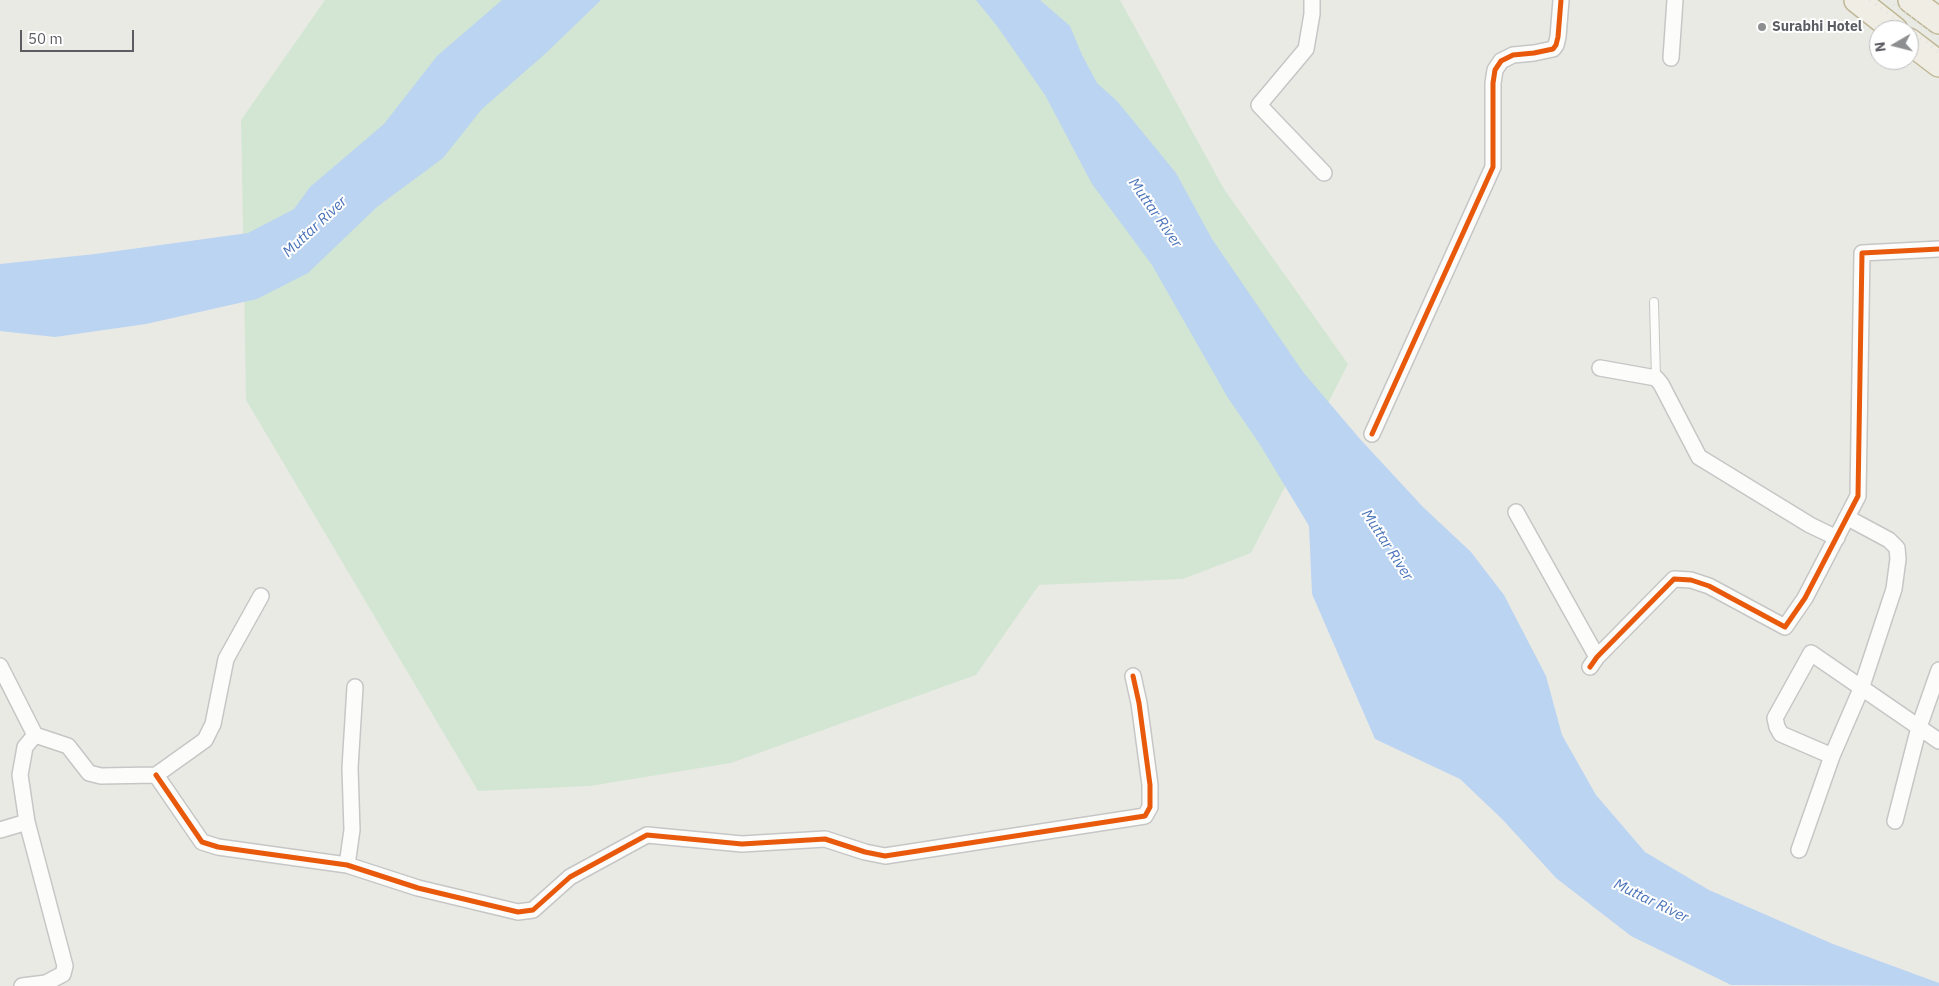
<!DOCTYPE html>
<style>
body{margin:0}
#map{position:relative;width:1939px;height:986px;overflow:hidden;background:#eaeae5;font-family:"IBM Plex Sans",sans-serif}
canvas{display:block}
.north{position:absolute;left:1869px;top:20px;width:50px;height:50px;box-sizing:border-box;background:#fff;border:1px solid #bdbec0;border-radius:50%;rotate:262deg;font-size:14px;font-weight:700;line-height:20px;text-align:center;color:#5b5d62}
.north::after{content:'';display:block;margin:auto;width:18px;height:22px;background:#8d8e90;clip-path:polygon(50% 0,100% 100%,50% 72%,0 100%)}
.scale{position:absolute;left:20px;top:30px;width:114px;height:22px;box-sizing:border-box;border:2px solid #5b5d62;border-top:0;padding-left:6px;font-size:15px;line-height:18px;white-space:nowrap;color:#5b5d62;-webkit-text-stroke:4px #fff;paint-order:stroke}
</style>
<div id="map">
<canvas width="1939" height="986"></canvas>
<div class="north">N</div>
<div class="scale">50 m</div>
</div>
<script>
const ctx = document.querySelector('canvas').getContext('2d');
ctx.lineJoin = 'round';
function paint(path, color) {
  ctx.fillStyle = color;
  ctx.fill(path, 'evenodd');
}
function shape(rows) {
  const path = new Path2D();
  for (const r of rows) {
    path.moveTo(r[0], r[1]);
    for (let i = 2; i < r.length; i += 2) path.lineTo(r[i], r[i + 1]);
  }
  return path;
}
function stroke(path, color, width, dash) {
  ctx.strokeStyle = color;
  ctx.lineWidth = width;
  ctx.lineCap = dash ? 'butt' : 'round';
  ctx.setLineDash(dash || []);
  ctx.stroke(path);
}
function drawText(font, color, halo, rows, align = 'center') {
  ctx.font = font + ' "IBM Plex Sans",sans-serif';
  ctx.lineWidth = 4;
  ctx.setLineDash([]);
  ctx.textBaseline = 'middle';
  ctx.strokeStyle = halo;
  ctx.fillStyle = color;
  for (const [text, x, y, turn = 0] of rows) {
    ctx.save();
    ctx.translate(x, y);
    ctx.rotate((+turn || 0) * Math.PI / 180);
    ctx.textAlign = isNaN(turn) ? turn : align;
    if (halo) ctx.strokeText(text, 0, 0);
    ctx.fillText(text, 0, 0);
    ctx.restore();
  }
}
paint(shape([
 [325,0,1120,0,1224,189,1348,364,1251,553,1183,579,1039,585,976,675,731,763,590,786,478,791,246,400,241,120]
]), '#d3e6d3');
paint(shape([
 [502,0,601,0,545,54,482,109,443,158,377,207,308,273,257,299,146,324,55,337,0,331,0,264,95,254,248,233,294,209,310,187,384,124,437,56],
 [976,0,1040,0,1070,26,1082,55,1097,83,1117,101,1176,173,1212,239,1303,372,1360,439,1423,507,1471,552,1504,595,1546,676,1562,735,1596,795,1645,852,1709,890,1833,944,1939,983,1939,986,1731,985,1631,936,1556,878,1503,820,1460,779,1375,739,1312,594,1309,526,1259,443,1228,398,1152,265,1092,184,1045,95,997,26]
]), '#bbd4f2');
const service = shape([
 [1654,302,1656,378]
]);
const minor = shape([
 [1312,0,1312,14,1306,49,1259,105,1324,173],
 [1671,58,1675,0],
 [1600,368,1656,378,1661,384,1699,457,1810,525,1837,538],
 [1372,434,1493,167,1493,83,1495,70,1501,61,1513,55,1534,53,1553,49,1556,45,1558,37,1561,0],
 [1516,512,1597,657],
 [0,666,35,735,68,746,89,773,101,776,156,775,205,740,213,724,226,659,261,596],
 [1590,667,1597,657,1674,579,1691,580,1709,586,1785,627,1805,598,1858,496,1862,253,1939,249],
 [1832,756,1781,734,1777,727,1775,718,1811,653,1939,741],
 [156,775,202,842,218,847,347,865,418,888,518,912,533,910,570,877,647,835,742,844,825,839,865,852,885,856,1145,816,1150,807,1150,785,1139,703,1133,676],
 [1895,821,1919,727,1939,670],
 [0,830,27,822],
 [1799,850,1832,756,1861,689,1894,589,1898,559,1897,548,1889,540,1848,518],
 [347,865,352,830,350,768,355,687],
 [22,986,46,983,63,974,65,966,27,822,20,775,25,747,35,735]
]);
const trunk = shape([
 [1857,0,1895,30],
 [1911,0,1939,21],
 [1909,41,1939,64]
]);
stroke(service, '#c6c6c6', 10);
stroke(minor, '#c6c6c6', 18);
stroke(trunk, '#bfb795', 28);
stroke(service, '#fcfcfb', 8);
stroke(minor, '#fcfcfb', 15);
stroke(trunk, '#f0eee4', 25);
stroke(shape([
 [1870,0,1939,52],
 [1888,0,1939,40]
]), '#e2e2e2', 4, [1, 6]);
stroke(shape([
 [1372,434,1493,167,1493,83,1495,70,1501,61,1513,55,1534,53,1553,49,1556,45,1558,37,1561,0],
 [1590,667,1597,657,1674,579,1691,580,1709,586,1785,627,1805,598,1858,496,1862,253,1939,249],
 [156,775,202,842,218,847,347,865,418,888,518,912,533,910,570,877,647,835,742,844,825,839,865,852,885,856,1145,816,1150,807,1150,785,1139,703,1133,676]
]), '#e8590c', 5);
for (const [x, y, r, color] of [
 [1762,27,5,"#8d8e90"]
]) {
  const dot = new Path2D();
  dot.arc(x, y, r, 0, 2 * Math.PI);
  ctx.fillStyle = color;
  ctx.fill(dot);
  stroke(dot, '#fff', 2);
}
drawText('bold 14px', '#5b5d62', '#fff', [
 ["Surabhi Hotel",1772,27]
], 'left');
drawText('italic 15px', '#4b74ba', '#fff', [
 ["Muttar River",1155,213,55],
 ["Muttar River",315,227,-43],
 ["Muttar River",1387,545,57],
 ["Muttar River",1651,901,26]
]);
</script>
